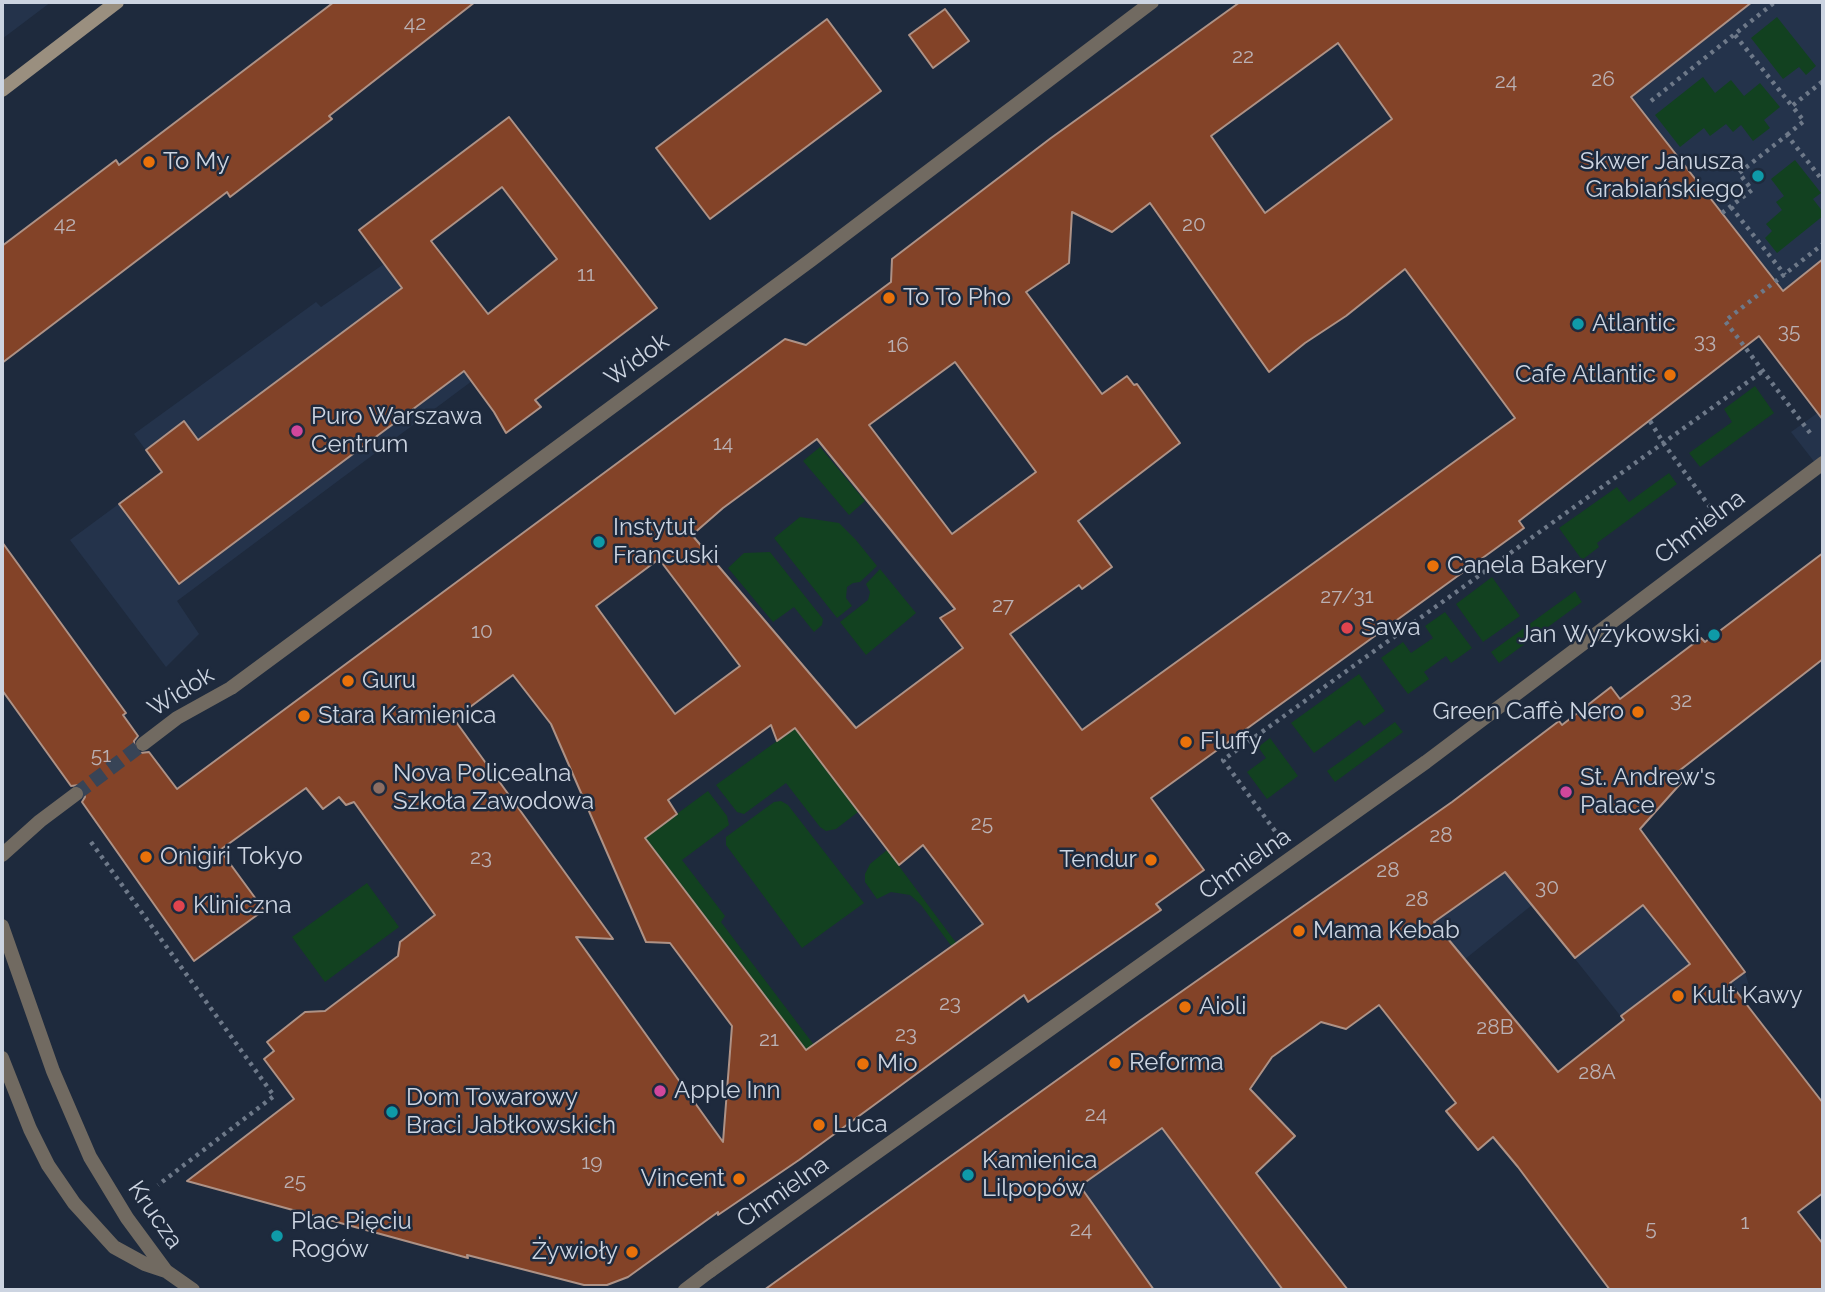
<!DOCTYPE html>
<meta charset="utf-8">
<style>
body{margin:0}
#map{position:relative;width:1825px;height:1292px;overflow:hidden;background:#1e2a3d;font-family:Raleway,sans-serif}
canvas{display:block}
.frame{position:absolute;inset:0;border:4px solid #ccd4e1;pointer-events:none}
</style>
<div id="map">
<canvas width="1825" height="1292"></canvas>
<div class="frame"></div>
</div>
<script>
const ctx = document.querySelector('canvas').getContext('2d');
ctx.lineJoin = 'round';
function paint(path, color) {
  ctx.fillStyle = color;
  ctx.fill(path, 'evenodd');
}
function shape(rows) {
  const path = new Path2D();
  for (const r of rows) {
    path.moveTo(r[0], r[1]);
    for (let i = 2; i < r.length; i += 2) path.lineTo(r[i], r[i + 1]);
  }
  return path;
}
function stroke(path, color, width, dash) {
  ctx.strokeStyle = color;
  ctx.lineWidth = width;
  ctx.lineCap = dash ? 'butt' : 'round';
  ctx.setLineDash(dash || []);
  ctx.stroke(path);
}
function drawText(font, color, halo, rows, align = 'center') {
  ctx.font = font + ' Raleway,sans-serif';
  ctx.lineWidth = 5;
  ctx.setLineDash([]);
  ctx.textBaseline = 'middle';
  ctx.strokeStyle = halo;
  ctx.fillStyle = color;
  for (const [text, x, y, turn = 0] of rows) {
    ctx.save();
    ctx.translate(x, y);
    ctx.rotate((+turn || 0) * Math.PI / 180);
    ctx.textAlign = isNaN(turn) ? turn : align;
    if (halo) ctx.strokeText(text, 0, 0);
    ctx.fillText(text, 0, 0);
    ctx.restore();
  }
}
paint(shape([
 [2,2,51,2,2,39],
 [1493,2,1823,2,1823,270,1788,298,1763,266,1699,313,1732,357,1565,485,1405,269,1592,127],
 [384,264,472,381,177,601,199,634,166,667,70,540,162,472,134,434,316,302,321,307],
 [1823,409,1823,473,1791,432],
 [1559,721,1745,972,1749,986,1654,1058,1532,905,1464,960,1351,874,1451,802],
 [1138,1022,1345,1288,1342,1290,796,1290,793,1278,982,1136]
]), '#24334b');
paint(shape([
 [1777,17,1816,66,1806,75,1799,67,1783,79,1751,38],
 [1703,77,1715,93,1731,80,1744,96,1760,83,1780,107,1764,120,1770,128,1753,141,1741,125,1733,132,1726,124,1710,136,1704,128,1680,147,1655,115],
 [1795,160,1821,193,1813,199,1823,212,1823,216,1777,253,1765,238,1772,231,1766,224,1782,210,1776,202,1784,196,1771,179],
 [1755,386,1774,413,1700,467,1689,453,1732,422,1724,409],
 [820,447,865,501,849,515,803,461],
 [1669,473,1677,484,1597,543,1599,547,1582,560,1559,528,1617,487,1629,502],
 [800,517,839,523,856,540,877,566,860,582,853,583,847,587,846,598,852,606,837,618,774,538],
 [770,552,823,619,822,625,814,632,794,607,773,622,728,568,744,553],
 [880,569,916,613,866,655,840,622,868,600,870,592,866,584],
 [1492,577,1520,616,1483,642,1456,604],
 [1575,591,1582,602,1499,663,1491,652],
 [1445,612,1472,648,1451,663,1446,656,1424,672,1429,679,1408,694,1381,658,1403,642,1411,653,1433,638,1425,626],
 [1359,674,1385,711,1364,726,1359,720,1314,753,1291,723],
 [1395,722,1403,732,1335,782,1327,771],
 [795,728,858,812,836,829,826,831,820,827,786,783,744,814,737,812,716,785],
 [1270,738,1298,776,1267,799,1247,772,1266,758,1258,747],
 [708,791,727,816,729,825,682,860,725,916,721,922,814,1045,806,1050,644,838],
 [781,801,788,805,864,903,802,948,726,845,726,837,774,802],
 [887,850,957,944,952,947,921,905,910,895,891,892,877,899,865,882,865,874,870,864],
 [367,883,399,927,325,982,292,937]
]), '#124120');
const building = shape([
 [334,2,475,2,329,116,332,119,230,197,227,192,2,363,2,246,116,160,119,165,334,2],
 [1240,2,1752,2,1631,97,1783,291,1823,259,1823,420,1759,336,1519,521,1524,528,1151,798,1204,870,1156,904,1161,910,1028,1002,1024,995,799,1160,718,1215,718,1212,628,1277,607,1285,584,1285,467,1255,468,1258,187,1181,294,1099,264,1059,274,1051,267,1042,305,1012,325,1011,398,956,400,942,435,915,354,802,346,805,339,797,323,809,306,788,220,850,264,910,194,961,82,802,85,797,84,789,79,785,71,786,2,690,2,542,126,713,123,715,138,736,134,741,135,749,140,753,149,752,177,789,785,339,806,345,891,282,892,259,1051,138,1240,2],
 [1338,43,1392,119,1265,213,1211,136,1338,43],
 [1150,203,1269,372,1305,343,1346,316,1405,269,1515,418,1082,730,1010,634,1079,585,1082,589,1112,567,1078,521,1180,443,1137,384,1134,385,1127,376,1102,394,1026,292,1069,263,1072,212,1112,232,1150,203],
 [955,362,1036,472,952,534,869,425,955,362],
 [817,439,955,609,940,618,963,648,856,728,692,535,723,508,817,439],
 [659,559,740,666,675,714,596,606,659,559],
 [513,675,551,724,646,942,670,943,732,1026,723,1142,576,937,613,939,454,719,513,675],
 [771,725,777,741,795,728,899,865,923,845,983,924,806,1050,645,838,677,814,668,800,771,725],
 [945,9,969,41,933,68,909,35,945,9],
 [827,19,881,91,710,219,656,148,827,19],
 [509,117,657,308,535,400,541,407,506,433,494,412,464,371,179,584,119,504,162,472,146,450,184,421,198,440,402,288,359,230,509,117],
 [502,187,557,259,488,314,431,241,502,187],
 [1823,553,1823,659,1675,774,1681,783,1640,829,1745,972,1730,983,1823,1103,1823,1193,1798,1212,1823,1244,1823,1290,1610,1290,1518,1167,1493,1137,1478,1150,1446,1111,1456,1103,1379,1005,1346,1029,1321,1022,1272,1057,1250,1089,1295,1136,1256,1173,1348,1290,1283,1290,1162,1128,1080,1186,1154,1290,764,1290,1138,1022,1452,802,1559,721,1562,725,1611,687,1620,699,1701,638,1705,642,1823,553],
 [1505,872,1575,958,1643,905,1690,964,1621,1016,1624,1020,1558,1072,1434,922,1505,872]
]);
paint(building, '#834328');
stroke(building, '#ae9286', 2);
stroke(shape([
 [76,794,143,744]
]), '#384456', 14, [14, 7]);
stroke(shape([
 [1735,35,1792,106],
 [1651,101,1775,2],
 [1787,135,1804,121,1792,106,1823,81],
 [1731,207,1785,275],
 [1722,213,1752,190,1739,173,1787,135,1823,181],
 [1650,421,1664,444,1710,507],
 [1810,433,1725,321,1823,244],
 [1275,831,1223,760,1763,371],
 [91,842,274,1096,158,1185]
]), '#6e7989', 4.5, [3.5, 5]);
stroke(shape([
 [710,1271,1426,762,1823,463]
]), '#716a61', 14);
stroke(shape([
 [143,744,177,718,231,688,811,260,1152,2],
 [2,855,40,821,76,794],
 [2,926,53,1071,90,1157,127,1218,166,1271,193,1290],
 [2,1058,30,1129,48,1165,74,1203,114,1247,145,1264,166,1271],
 [685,1290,710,1271]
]), '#716a61', 14);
stroke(shape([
 [2,90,117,2]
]), '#9a8f7f', 14);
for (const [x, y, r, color] of [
 [149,162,7,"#e8710a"],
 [1758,176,7,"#0f9aa8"],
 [889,298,7,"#e8710a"],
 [1578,324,7,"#0f9aa8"],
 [1670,375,7,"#e8710a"],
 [297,431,7,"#d1479c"],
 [599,542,7,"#0f9aa8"],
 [1433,566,7,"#e8710a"],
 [1347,628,7,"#e0444e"],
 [1714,635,7,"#0f9aa8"],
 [348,681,7,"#e8710a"],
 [1638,712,7,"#e8710a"],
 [304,716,7,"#e8710a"],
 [1186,742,7,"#e8710a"],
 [379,788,7,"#8d6e63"],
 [1566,792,7,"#d1479c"],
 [146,857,7,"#e8710a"],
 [1151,860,7,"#e8710a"],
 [179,906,7,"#e0444e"],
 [1299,931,7,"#e8710a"],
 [1678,996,7,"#e8710a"],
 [1185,1007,7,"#e8710a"],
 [1115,1063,7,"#e8710a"],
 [863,1064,7,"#e8710a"],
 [660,1091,7,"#d1479c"],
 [392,1112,7,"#0f9aa8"],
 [819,1125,7,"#e8710a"],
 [968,1175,7,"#0f9aa8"],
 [739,1179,7,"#e8710a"],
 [277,1236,7,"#0f9aa8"],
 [632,1252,7,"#e8710a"]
]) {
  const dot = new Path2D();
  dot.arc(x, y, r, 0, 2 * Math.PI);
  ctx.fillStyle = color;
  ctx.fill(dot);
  stroke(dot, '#1e2a3d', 2.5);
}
drawText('21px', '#bab0b3', null, [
 ["42",415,24],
 ["22",1243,57],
 ["26",1603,80],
 ["24",1506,82],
 ["42",65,225],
 ["20",1194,225],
 ["11",586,275],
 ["35",1789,332],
 ["33",1705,342],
 ["16",898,346],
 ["14",723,444],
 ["27/31",1347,597],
 ["27",1003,606],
 ["10",482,632],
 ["32",1681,701],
 ["51",101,756],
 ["25",982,824],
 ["28",1441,836],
 ["23",481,858],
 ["28",1388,871],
 ["30",1547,888],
 ["28",1417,900],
 ["23",950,1004],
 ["28B",1495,1028],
 ["23",906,1035],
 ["21",769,1040],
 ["28A",1597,1073],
 ["24",1096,1115],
 ["19",592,1163],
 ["25",295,1182],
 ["1",1745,1223],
 ["5",1651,1229],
 ["24",1081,1230]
]);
drawText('24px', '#ccd4e1', '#1e2a3d', [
 ["To My",163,162],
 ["Skwer Janusza",1744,162,"right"],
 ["Grabiańskiego",1744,190,"right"],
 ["To To Pho",903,298],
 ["Atlantic",1592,324],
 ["Cafe Atlantic",1656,375,"right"],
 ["Puro Warszawa",311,417],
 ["Centrum",311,445],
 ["Instytut",613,528],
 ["Francuski",613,556],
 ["Canela Bakery",1447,566],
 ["Sawa",1361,628],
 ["Jan Wyżykowski",1700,635,"right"],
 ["Guru",362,681],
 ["Green Caffè Nero",1624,712,"right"],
 ["Stara Kamienica",318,716],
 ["Fluffy",1200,742],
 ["Nova Policealna",393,774],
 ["Szkoła Zawodowa",393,802],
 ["St. Andrew's",1580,778],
 ["Palace",1580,806],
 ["Onigiri Tokyo",160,857],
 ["Tendur",1137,860,"right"],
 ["Kliniczna",193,906],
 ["Mama Kebab",1313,931],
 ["Kult Kawy",1692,996],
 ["Aioli",1199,1007],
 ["Reforma",1129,1063],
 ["Mio",877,1064],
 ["Apple Inn",674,1091],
 ["Dom Towarowy",406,1098],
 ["Braci Jabłkowskich",406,1126],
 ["Luca",833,1125],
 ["Kamienica",982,1161],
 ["Lilpopów",982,1189],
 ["Vincent",725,1179,"right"],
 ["Plac Pięciu",291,1222],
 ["Rogów",291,1250],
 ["Żywioły",618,1252,"right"]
], 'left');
drawText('24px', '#ccd4e1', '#1e2a3d', [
 ["Widok",637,360,-36],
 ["Chmielna",1700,527,-37],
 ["Widok",181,692,-32],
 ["Chmielna",1245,864,-35],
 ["Chmielna",783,1192,-35],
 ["Krucza",155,1215,55]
]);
</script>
